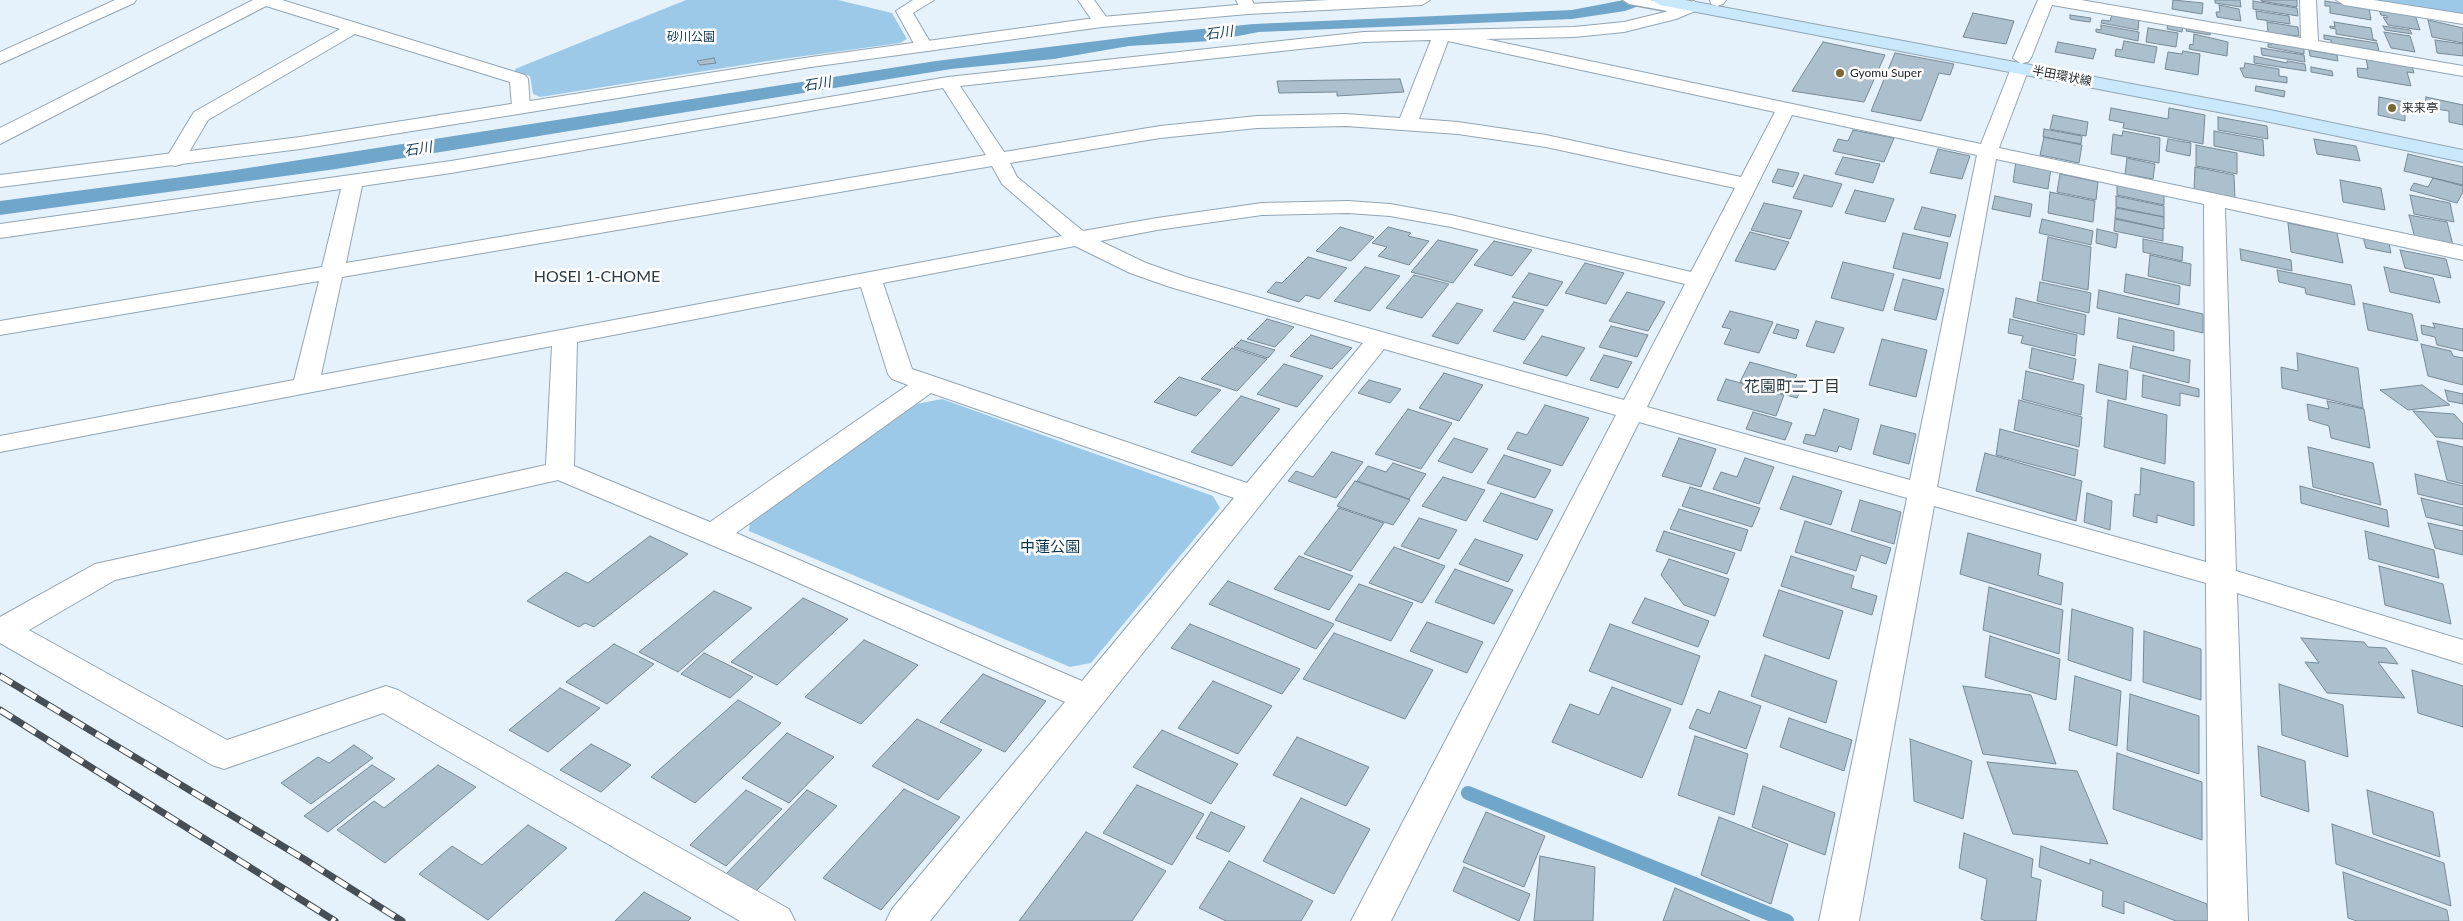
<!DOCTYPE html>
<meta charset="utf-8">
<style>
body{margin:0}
canvas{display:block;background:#e6f2fb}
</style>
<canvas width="2463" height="921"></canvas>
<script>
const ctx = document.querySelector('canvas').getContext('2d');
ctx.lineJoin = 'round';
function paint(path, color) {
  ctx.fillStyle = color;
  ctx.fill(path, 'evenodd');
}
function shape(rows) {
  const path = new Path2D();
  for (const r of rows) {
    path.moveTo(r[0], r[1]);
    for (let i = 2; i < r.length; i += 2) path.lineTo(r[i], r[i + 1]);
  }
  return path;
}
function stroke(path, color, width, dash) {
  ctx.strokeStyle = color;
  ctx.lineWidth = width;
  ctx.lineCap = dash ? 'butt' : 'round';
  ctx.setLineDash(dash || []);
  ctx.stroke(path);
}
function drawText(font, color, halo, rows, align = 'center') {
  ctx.font = font + ' Lato,"Noto Sans JP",sans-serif';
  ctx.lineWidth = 5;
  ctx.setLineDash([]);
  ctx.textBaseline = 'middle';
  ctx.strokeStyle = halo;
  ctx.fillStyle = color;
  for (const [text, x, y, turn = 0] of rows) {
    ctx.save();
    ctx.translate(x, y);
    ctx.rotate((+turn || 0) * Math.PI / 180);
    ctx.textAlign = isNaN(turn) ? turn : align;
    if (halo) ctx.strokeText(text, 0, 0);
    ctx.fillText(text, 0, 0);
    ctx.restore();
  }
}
paint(shape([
 [686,0,838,0,892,13,907,39,900,43,768,61,540,97,533,94,530,76,515,72,515,69],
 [2363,0,2463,0,2463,16],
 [942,399,1213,496,1220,508,1091,663,1070,667,749,531,750,522,916,404]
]), '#9dc9e9');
paint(shape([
 [1624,0,1655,0,1625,11,1572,19,1259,32,1211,41,1129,46,1054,59,951,69,336,169,0,215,0,201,235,170,936,61,1170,32,1254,24,1572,10]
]), '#71a6cb');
stroke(shape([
 [1468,793,1787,921]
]), '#71a6cb', 14);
const building = shape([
 [2173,0,2203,3,2202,14,2172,9,2173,0],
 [2215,0,2240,0,2241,7,2215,3,2215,0],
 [2261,0,2297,0,2297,7,2261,1,2261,0],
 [2253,1,2297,8,2298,16,2253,9,2253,1],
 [2325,1,2369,8,2371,20,2330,13,2330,6,2325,6,2325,1],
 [2219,5,2239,9,2241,21,2217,17,2216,12,2220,12,2219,5],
 [2379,10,2415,15,2420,30,2388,25,2383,17,2387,18,2387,16,2381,15,2379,10],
 [2256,11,2289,16,2290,24,2257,19,2256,11],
 [1973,13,2014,21,2006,44,1963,37,1973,13],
 [2070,15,2091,18,2090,22,2082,21,2070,19,2070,15],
 [2112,15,2139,19,2138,30,2101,23,2102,20,2110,21,2112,15],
 [2428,20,2463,28,2463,43,2432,37,2428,20],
 [2267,22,2298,27,2299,36,2268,33,2267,22],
 [2334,22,2371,28,2373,39,2377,41,2336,34,2336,29,2330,28,2330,26,2335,27,2334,22],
 [2168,23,2183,26,2182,32,2167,29,2168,23],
 [2101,25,2139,32,2138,41,2096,32,2096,29,2101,30,2101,25],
 [2383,26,2410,30,2412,34,2385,30,2383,26],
 [2187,27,2211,31,2210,35,2186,31,2187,27],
 [2148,28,2178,33,2176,47,2146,42,2148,28],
 [2384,32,2410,36,2415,52,2391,48,2384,32],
 [2194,34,2228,42,2227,56,2189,49,2190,44,2193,45,2194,34],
 [2324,35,2377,43,2379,51,2331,43,2331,40,2324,39,2324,35],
 [2435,40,2463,44,2463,56,2437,53,2435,40],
 [2124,41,2157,47,2154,63,2115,56,2116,49,2122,50,2124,41],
 [1823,42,1885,55,1864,102,1792,91,1823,42],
 [2058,42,2096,49,2093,59,2055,52,2058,42],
 [2272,42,2304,49,2304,54,2268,47,2268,44,2272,44,2272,42],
 [2261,48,2304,55,2305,62,2262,55,2261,48],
 [2309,50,2337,55,2338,61,2310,56,2309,50],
 [2183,51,2200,54,2198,75,2165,69,2168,52,2182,54,2183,51],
 [1895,53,1954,64,1950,75,1939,73,1921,121,1871,111,1895,53],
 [2254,56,2287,63,2287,61,2305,64,2306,71,2254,63,2254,56],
 [714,58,716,63,700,65,697,61,714,58],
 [2366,58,2412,66,2414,73,2407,72,2411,86,2358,77,2357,68,2368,69,2366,58],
 [2245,63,2279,69,2279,76,2287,77,2287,83,2244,77,2240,68,2244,68,2245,63],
 [2311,67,2332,71,2333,76,2311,72,2311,67],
 [1400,79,1404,92,1337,96,1337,92,1279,93,1277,81,1400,79],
 [2256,86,2285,91,2284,97,2255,91,2256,86],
 [2379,97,2405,102,2405,121,2378,115,2379,97],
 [2426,97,2463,105,2463,125,2449,122,2449,111,2425,107,2426,97],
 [2111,108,2168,119,2169,108,2205,115,2203,144,2123,128,2124,123,2109,120,2111,108],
 [2053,115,2088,122,2086,136,2050,129,2053,115],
 [2218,117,2267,126,2268,139,2218,130,2218,117],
 [2044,129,2082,136,2081,144,2043,137,2044,129],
 [1853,130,1894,138,1884,162,1833,151,1838,139,1848,141,1853,130],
 [2123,131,2160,138,2159,163,2111,154,2113,134,2122,136,2123,131],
 [2214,131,2263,140,2264,156,2214,146,2214,131],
 [2044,137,2082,145,2079,163,2040,155,2044,137],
 [2168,139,2191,143,2190,156,2166,151,2168,139],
 [2314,139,2356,146,2360,161,2317,154,2314,139],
 [2196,145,2237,153,2237,174,2196,166,2196,145],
 [1938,149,1970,156,1962,179,1930,173,1938,149],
 [2408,154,2463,167,2463,185,2404,171,2408,154],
 [1843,157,1880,164,1873,183,1835,174,1843,157],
 [2127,158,2155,164,2153,179,2125,174,2127,158],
 [2016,161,2051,168,2048,189,2013,182,2016,161],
 [2195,167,2234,175,2235,199,2194,190,2195,167],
 [1778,169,1799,173,1793,187,1772,182,1778,169],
 [2060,174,2098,182,2096,200,2057,192,2060,174],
 [1804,175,1842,184,1832,207,1793,198,1804,175],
 [2433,178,2463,186,2463,192,2457,203,2410,190,2414,183,2428,187,2433,178],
 [2340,180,2381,188,2385,210,2343,202,2340,180],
 [2117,185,2164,194,2164,205,2117,195,2117,185],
 [1855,190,1894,199,1885,222,1845,213,1855,190],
 [2050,192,2095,201,2093,222,2048,213,2050,192],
 [2410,195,2450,203,2454,222,2414,214,2410,195],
 [1995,196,2032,204,2030,217,1992,209,1995,196],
 [2116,196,2164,206,2164,217,2116,207,2116,196],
 [1764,203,1802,211,1790,239,1751,230,1764,203],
 [1922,207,1956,215,1950,237,1914,229,1922,207],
 [2116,208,2164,217,2164,229,2115,218,2116,208],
 [2409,215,2447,222,2453,245,2415,238,2409,215],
 [2042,219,2093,231,2091,245,2039,233,2042,219],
 [2115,219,2163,229,2163,241,2114,231,2115,219],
 [2288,223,2337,233,2343,263,2291,252,2288,223],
 [1340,227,1374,237,1351,261,1316,251,1340,227],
 [1388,227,1411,233,1408,236,1429,241,1409,265,1378,256,1387,247,1372,243,1388,227],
 [2097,229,2118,234,2116,248,2096,243,2097,229],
 [1750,232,1789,242,1775,270,1735,261,1750,232],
 [1903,233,1948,243,1940,279,1893,268,1903,233],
 [2048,237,2091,247,2088,290,2042,280,2048,237],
 [2363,237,2389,243,2391,253,2366,248,2363,237],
 [2143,239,2183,247,2182,261,2143,252,2143,239],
 [1438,240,1478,250,1453,283,1411,272,1438,240],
 [1494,241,1532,250,1512,276,1474,265,1494,241],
 [2240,249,2291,260,2292,271,2241,260,2240,249],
 [2400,250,2446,259,2451,278,2405,268,2400,250],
 [2150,255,2191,264,2190,286,2148,276,2150,255],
 [1308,257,1347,268,1319,299,1306,295,1299,302,1267,292,1276,282,1282,283,1308,257],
 [1843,262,1894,274,1883,311,1831,298,1843,262],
 [1585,263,1624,273,1606,304,1565,293,1585,263],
 [1365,267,1400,276,1370,311,1334,301,1365,267],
 [2384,267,2433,278,2440,303,2390,292,2384,267],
 [2277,270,2351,285,2355,305,2306,294,2305,288,2279,282,2277,270],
 [1529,273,1563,282,1547,306,1512,297,1529,273],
 [2126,274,2180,286,2179,305,2124,292,2126,274],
 [1414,275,1449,284,1422,318,1386,308,1414,275],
 [1903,279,1944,289,1936,320,1894,310,1903,279],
 [2040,282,2091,293,2089,313,2037,301,2040,282],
 [2099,290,2203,314,2203,333,2097,308,2099,290],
 [1627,292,1665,302,1648,331,1609,321,1627,292],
 [2016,298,2086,315,2084,335,2013,317,2016,298],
 [1514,302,1544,310,1524,340,1493,331,1514,302],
 [1457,303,1483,310,1458,344,1432,336,1457,303],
 [2363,303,2412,314,2418,341,2368,330,2363,303],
 [1730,311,1773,322,1759,353,1724,344,1731,329,1722,327,1730,311],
 [2119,318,2174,331,2174,351,2117,338,2119,318],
 [1267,319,1294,327,1275,347,1247,339,1267,319],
 [2010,319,2077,335,2075,356,2021,343,2023,336,2008,333,2010,319],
 [1816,321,1844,328,1834,353,1806,346,1816,321],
 [2433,323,2463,329,2463,351,2437,345,2435,337,2422,334,2421,325,2435,328,2433,323],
 [1777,324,1799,330,1796,339,1773,333,1777,324],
 [1611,326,1648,335,1637,357,1599,347,1611,326],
 [1311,335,1352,348,1332,369,1290,356,1311,335],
 [1542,336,1585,348,1567,376,1523,363,1542,336],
 [1882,339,1927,350,1916,397,1869,385,1882,339],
 [1241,340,1275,350,1268,358,1234,347,1241,340],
 [2421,344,2451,351,2453,356,2463,358,2463,385,2428,376,2421,344],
 [2133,346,2190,360,2189,383,2130,368,2133,346],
 [1232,348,1267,359,1237,391,1201,379,1232,348],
 [2032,348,2076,359,2073,380,2029,368,2032,348],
 [2297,353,2358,368,2363,408,2282,388,2281,367,2298,371,2297,353],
 [1604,355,1632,362,1618,388,1590,380,1604,355],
 [1750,362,1797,375,1794,380,1804,383,1797,398,1740,382,1750,362],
 [1284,364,1323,376,1297,407,1257,394,1284,364],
 [2099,364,2128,371,2126,400,2096,392,2099,364],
 [2026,371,2084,385,2081,415,2022,399,2026,371],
 [1444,373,1483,385,1459,421,1419,408,1444,373],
 [2143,375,2199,389,2199,397,2180,393,2180,406,2142,397,2143,375],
 [1179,377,1221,390,1196,416,1154,402,1179,377],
 [1726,379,1784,395,1776,416,1717,400,1726,379],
 [1369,380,1401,389,1390,403,1358,393,1369,380],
 [2422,385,2450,405,2408,410,2380,390,2422,385],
 [2445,390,2463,394,2463,404,2448,401,2445,390],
 [1241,396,1280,409,1232,466,1191,452,1241,396],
 [2019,400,2082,417,2079,447,2014,430,2019,400],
 [2108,400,2167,415,2165,464,2104,447,2108,400],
 [2327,401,2364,409,2370,448,2331,438,2329,426,2309,420,2307,404,2329,409,2327,401],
 [1545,405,1589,418,1562,466,1507,449,1517,432,1527,435,1545,405],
 [1408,409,1452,423,1421,469,1375,454,1408,409],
 [1824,409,1859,419,1851,450,1839,446,1837,452,1803,443,1806,434,1815,436,1824,409],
 [2413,411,2454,414,2463,424,2463,439,2436,437,2413,411],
 [1753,412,1792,423,1785,440,1746,429,1753,412],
 [1881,425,1916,434,1909,464,1873,454,1881,425],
 [2000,429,2078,450,2075,476,1996,455,2000,429],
 [1454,438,1488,449,1472,473,1438,461,1454,438],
 [1679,438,1716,449,1701,487,1662,476,1679,438],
 [2437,441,2463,447,2463,484,2447,480,2437,441],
 [2308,447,2373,463,2381,505,2313,487,2308,447],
 [1332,452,1363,462,1336,498,1288,481,1296,471,1313,477,1332,452],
 [1985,453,2082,481,2076,521,1976,491,1985,453],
 [1504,455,1551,470,1535,498,1487,483,1504,455],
 [1745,458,1774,467,1759,504,1713,489,1721,472,1737,477,1745,458],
 [1393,463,1426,474,1409,499,1357,481,1368,466,1386,472,1393,463],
 [2141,468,2194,482,2194,526,2157,515,2157,523,2133,516,2135,494,2140,495,2141,468],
 [2415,474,2463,486,2463,505,2418,494,2415,474],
 [1793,476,1842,491,1831,525,1780,509,1793,476],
 [1443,477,1485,490,1466,521,1422,506,1443,477],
 [1355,481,1410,500,1393,525,1337,506,1355,481],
 [2300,486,2387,510,2389,527,2301,503,2300,486],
 [1690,487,1760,508,1752,527,1682,506,1690,487],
 [1501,493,1553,510,1537,540,1483,521,1501,493],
 [2087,493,2112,501,2110,530,2084,522,2087,493],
 [2421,498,2463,508,2463,526,2426,517,2421,498],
 [1860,500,1901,512,1894,544,1851,531,1860,500],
 [1339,508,1384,523,1351,571,1304,554,1339,508],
 [1679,509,1748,530,1741,551,1670,529,1679,509],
 [1419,518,1457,530,1439,559,1401,546,1419,518],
 [1805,521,1891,548,1886,564,1861,555,1856,571,1795,552,1805,521],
 [2428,523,2463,531,2463,555,2435,548,2428,523],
 [1664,531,1735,553,1727,574,1656,551,1664,531],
 [2365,531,2434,550,2439,578,2369,559,2365,531],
 [1968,533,2041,554,2038,575,2063,583,2061,605,1960,574,1968,533],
 [650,536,688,554,594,627,585,623,579,627,527,601,566,572,588,583,650,536],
 [1475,539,1523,555,1508,582,1459,564,1475,539],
 [1394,547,1445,566,1422,603,1369,583,1394,547],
 [1299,556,1353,576,1329,610,1274,589,1299,556],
 [1791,556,1854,576,1851,588,1877,596,1872,615,1781,586,1791,556],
 [1669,559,1729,579,1715,616,1684,605,1661,575,1669,559],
 [2379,566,2443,584,2451,624,2385,605,2379,566],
 [1455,569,1513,590,1494,624,1435,602,1455,569],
 [1228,581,1334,624,1316,649,1209,604,1228,581],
 [1359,584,1413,603,1391,641,1335,620,1359,584],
 [1989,587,2063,610,2059,654,1983,630,1989,587],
 [1779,590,1843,611,1829,659,1763,636,1779,590],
 [714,591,752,608,678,672,639,652,714,591],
 [803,598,848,619,777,685,731,662,803,598],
 [1645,598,1709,621,1698,647,1632,623,1645,598],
 [2072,609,2133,628,2131,681,2068,660,2072,609],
 [1427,622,1483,642,1467,673,1410,651,1427,622],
 [1190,624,1300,669,1282,694,1171,648,1190,624],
 [1610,624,1700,656,1682,705,1589,671,1610,624],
 [2144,631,2201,649,2201,700,2143,682,2144,631],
 [1334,633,1433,670,1405,719,1303,679,1334,633],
 [1990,636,2060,659,2056,700,1985,677,1990,636],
 [2301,638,2364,642,2368,647,2386,648,2398,664,2378,662,2405,698,2327,693,2305,662,2319,663,2301,638],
 [864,640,918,665,861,724,805,697,864,640],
 [614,644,654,664,607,704,566,682,614,644],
 [704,653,753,677,730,698,681,674,704,653],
 [1765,655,1837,681,1826,723,1751,696,1765,655],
 [2412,670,2463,686,2463,727,2418,713,2412,670],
 [983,674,1046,701,1005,752,940,722,983,674],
 [2075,676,2121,691,2117,746,2069,730,2075,676],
 [1213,681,1272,706,1238,754,1178,728,1213,681],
 [2279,684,2343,705,2348,757,2282,735,2279,684],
 [1963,686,2031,695,2056,764,1983,754,1963,686],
 [1612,687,1671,709,1642,778,1552,742,1570,704,1599,715,1612,687],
 [560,688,600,708,548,752,509,730,560,688],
 [1719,691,1761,706,1746,749,1689,728,1697,709,1710,714,1719,691],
 [2130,694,2199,716,2199,774,2127,750,2130,694],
 [738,700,781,723,695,803,651,777,738,700],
 [1789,718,1852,740,1844,771,1780,747,1789,718],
 [917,719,982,750,938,800,872,766,917,719],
 [1162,730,1238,764,1211,804,1133,767,1162,730],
 [787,733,834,757,789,803,742,778,787,733],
 [1695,736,1748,754,1734,815,1678,795,1695,736],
 [1297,737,1369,767,1346,806,1273,775,1297,737],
 [1910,739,1972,761,1963,819,1914,801,1910,739],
 [591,744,631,765,601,792,560,770,591,744],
 [354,745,373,758,311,804,281,783,318,757,329,763,354,745],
 [2258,746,2305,761,2309,812,2261,796,2258,746],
 [2117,753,2202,782,2202,840,2113,809,2117,753],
 [1987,762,2077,771,2108,844,2013,834,1987,762],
 [372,765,395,779,328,832,304,816,372,765],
 [438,765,476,787,385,863,337,830,374,801,384,808,438,765],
 [1137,785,1204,814,1172,865,1103,833,1137,785],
 [1763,786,1835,813,1825,855,1752,827,1763,786],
 [904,789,960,817,881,910,823,878,904,789],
 [746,790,782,809,726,866,690,845,746,790],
 [807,790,837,806,756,891,726,874,807,790],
 [2367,790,2433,812,2440,857,2373,834,2367,790],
 [1301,798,1370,829,1334,894,1263,861,1301,798],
 [1211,812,1245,827,1229,852,1196,838,1211,812],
 [1486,812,1545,836,1524,887,1463,862,1486,812],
 [1719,817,1788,844,1771,904,1701,875,1719,817],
 [2332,824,2444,863,2451,906,2336,864,2332,824],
 [528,825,567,848,488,920,419,874,452,846,482,865,528,825],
 [1086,832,1166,871,1132,921,1019,921,1086,832],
 [1964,833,2033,859,2031,877,2041,880,2036,921,1986,921,1981,919,1987,879,1959,868,1964,833],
 [2041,846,2090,864,2090,859,2207,904,2208,921,2176,921,2124,901,2124,914,2102,906,2103,891,2039,867,2041,846],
 [1540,856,1595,867,1593,921,1534,921,1540,856],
 [1229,861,1313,901,1301,921,1226,921,1199,908,1229,861],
 [1464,867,1530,894,1519,921,1453,891,1464,867],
 [2343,872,2447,910,2449,921,2357,921,2348,918,2343,872],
 [1675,888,1750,921,1663,921,1675,888],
 [644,892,691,918,688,921,615,921,644,892]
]);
paint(building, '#abbfcd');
stroke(building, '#778a97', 1);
const pedestrian = shape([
 [1623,0,1650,0,1677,5,1679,8,1673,12,1629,4,1623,0]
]);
const minor = shape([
 [115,0,136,0,134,3,0,64,0,52,115,0],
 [253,0,282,0,525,75,528,79,530,107,528,111,521,113,514,111,512,107,510,82,355,34,208,120,182,164,175,166,168,164,165,160,194,112,340,29,266,6,0,144,0,128,253,0],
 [913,0,934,0,913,13,933,47,930,51,918,51,896,11,913,0],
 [1078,0,1094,0,1110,22,1108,26,1096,26,1078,0],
 [1236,0,1252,0,1256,9,1254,12,1242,12,1236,0],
 [1710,0,1726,0,1723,4,1717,6,1711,4,1710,0],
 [2038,0,2081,0,2301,38,2300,0,2316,0,2318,41,2463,66,2463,76,2052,5,2031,58,2028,62,2022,63,2029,68,1999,148,2463,246,2463,260,2225,208,2236,571,2463,640,2463,664,2237,593,2248,921,2208,921,2206,583,1934,506,1859,921,1819,921,1907,498,1639,422,1391,921,1351,921,1616,415,1384,349,930,921,886,921,892,909,1065,702,761,566,558,480,115,580,29,630,227,740,386,686,398,690,789,909,795,921,740,921,383,713,224,769,212,765,0,643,0,617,95,564,546,465,552,346,0,452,0,436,294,380,319,281,0,335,0,321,322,267,341,189,0,238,0,224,451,161,948,77,1364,32,1574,27,1624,22,1665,12,1694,1,1702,6,1700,9,1676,19,1624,32,1574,37,1486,39,1981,144,2011,68,2014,64,2020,63,2013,58,2038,0],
 [1431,40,1400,118,1346,114,1257,116,1160,126,1004,152,960,86,1364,42,1431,40],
 [1448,41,1775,112,1741,177,1546,135,1458,122,1419,119,1448,41],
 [943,88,986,155,346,263,362,186,451,173,943,88],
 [1792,115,1977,155,1910,480,1647,407,1792,115],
 [1346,126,1458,134,1546,147,1735,188,1691,272,1451,215,1390,204,1348,201,1262,203,1157,218,1083,231,1017,177,1010,163,1160,138,1257,128,1346,126],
 [1996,159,2204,204,2206,562,1937,487,1996,159],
 [992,166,1002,184,1062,236,321,375,342,277,992,166],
 [1348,213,1390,216,1451,227,1685,284,1624,400,1186,277,1146,263,1100,241,1157,230,1262,215,1348,213],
 [1075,246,1130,273,1170,287,1363,343,1247,483,912,369,883,283,1075,246],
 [861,287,888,374,892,379,908,385,710,522,574,466,577,342,861,287],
 [931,393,1234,498,1082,681,736,533,931,393],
 [2336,0,2374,0,2463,14,2463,24,2344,5,2336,0]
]);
const tertiary = shape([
 [1329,0,1430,0,1422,5,1248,14,1102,27,811,67,300,149,0,187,0,175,300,137,811,57,1102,17,1248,4,1329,0]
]);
const secondary = shape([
 [1652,0,1685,0,2265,109,2463,150,2463,162,2265,121,1660,5,1652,0]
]);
stroke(pedestrian, '#92a5b3', 3);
stroke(minor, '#92a5b3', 2);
stroke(tertiary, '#92a5b3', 2);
stroke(secondary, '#92a5b3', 2);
paint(pedestrian, '#fff');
paint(minor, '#fff');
paint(tertiary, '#fff');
paint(secondary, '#c9e8fc');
const rail = shape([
 [0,676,304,859,402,921],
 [0,710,335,921]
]);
stroke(rail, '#464f55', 7);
stroke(rail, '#fff', 5, [14]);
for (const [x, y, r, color] of [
 [1840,73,5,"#796735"],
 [2392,108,5,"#796735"]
]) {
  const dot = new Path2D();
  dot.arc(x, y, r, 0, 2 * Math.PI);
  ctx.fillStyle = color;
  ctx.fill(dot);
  stroke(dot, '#fff', 2);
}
drawText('12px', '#09354f', '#fff', [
 ["砂川公園",691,37]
]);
drawText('12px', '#1c2429', '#fff', [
 ["Gyomu Super",1850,73],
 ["来来亭",2402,108]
], 'left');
drawText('12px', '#1c2429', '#fff', [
 ["半田環状線",2062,76,11]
]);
drawText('italic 14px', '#123c57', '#fff', [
 ["石川",1219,33,-7],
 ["石川",817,84,-9],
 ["石川",418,149,-9]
]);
drawText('15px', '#09354f', '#fff', [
 ["中蓮公園",1050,547]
]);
drawText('16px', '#2b3b47', '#fff', [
 ["HOSEI 1-CHOME",597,277],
 ["花園町二丁目",1792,387]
]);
</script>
